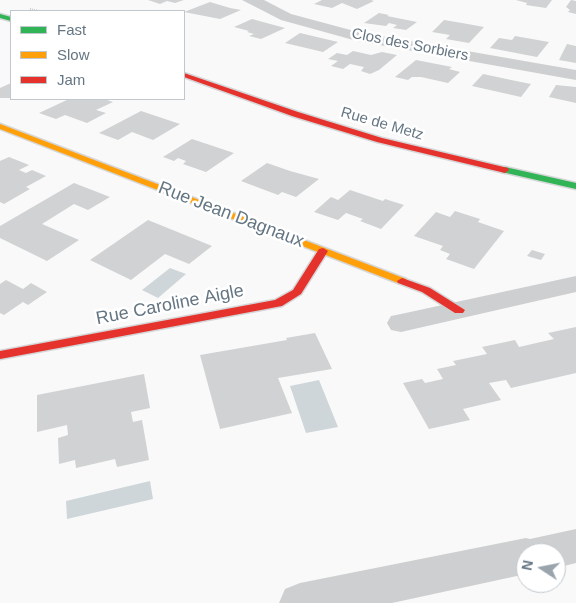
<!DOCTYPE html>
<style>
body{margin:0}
#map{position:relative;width:576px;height:603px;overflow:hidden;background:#f9f9f9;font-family:Helvetica,sans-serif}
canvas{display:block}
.legend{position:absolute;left:10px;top:10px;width:175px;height:90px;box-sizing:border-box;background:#fff;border:1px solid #c1c8cd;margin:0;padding:6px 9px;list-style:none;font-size:15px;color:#657683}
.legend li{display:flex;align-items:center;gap:10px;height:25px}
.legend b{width:25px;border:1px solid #c1c8cd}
.north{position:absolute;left:516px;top:543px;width:50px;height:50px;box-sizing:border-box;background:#fff;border:1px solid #c1c8cd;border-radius:50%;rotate:281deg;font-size:14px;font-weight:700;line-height:20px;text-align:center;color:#657683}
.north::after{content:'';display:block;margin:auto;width:18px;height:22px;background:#99a4ac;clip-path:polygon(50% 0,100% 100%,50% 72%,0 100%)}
</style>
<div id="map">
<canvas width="576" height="603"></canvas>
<ul class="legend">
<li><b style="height:6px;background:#30b455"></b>Fast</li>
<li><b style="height:6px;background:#ff9f0a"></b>Slow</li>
<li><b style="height:6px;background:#e5322d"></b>Jam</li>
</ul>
<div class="north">N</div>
</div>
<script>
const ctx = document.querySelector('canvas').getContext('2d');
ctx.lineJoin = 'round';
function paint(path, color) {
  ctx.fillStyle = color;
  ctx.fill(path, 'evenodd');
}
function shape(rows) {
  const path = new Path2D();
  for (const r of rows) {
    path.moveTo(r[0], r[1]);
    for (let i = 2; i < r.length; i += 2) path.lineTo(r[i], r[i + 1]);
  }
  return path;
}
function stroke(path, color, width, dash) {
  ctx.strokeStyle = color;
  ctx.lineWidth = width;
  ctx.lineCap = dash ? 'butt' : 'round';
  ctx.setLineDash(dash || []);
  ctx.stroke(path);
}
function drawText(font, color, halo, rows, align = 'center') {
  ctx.font = font + ' Helvetica,sans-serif';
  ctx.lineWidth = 5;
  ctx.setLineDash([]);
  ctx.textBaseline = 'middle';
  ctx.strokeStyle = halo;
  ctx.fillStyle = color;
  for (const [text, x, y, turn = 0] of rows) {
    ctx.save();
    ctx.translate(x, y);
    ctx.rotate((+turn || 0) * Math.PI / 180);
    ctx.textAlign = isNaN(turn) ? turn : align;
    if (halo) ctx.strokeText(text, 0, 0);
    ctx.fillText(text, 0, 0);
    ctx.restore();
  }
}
paint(shape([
 [170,268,186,274,158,298,142,290],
 [319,380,338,427,306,433,290,386],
 [150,481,153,499,67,519,66,501]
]), '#ced6d9');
paint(shape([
 [148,0,184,0,175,3,167,1,160,4],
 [322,0,371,0,374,1,357,9,342,3,332,8,314,4],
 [516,0,552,0,546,8,526,5,527,3],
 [571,0,576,1,576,14,568,12,570,10,566,7],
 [210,2,230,8,241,10,220,19,184,12],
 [379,13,389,15,387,16,417,22,406,30,393,28,397,25,389,23,386,26,364,23],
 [252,19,285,28,261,39,249,36,254,34,247,32,249,31,234,27],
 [444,20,462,23,484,27,469,43,446,39,450,35,432,32],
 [300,33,338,42,323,52,285,43],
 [515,36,549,42,537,57,490,48,499,38,512,40],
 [567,44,576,46,576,63,559,60],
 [353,51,371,55,382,52,397,55,379,70,370,74,361,71,364,67,350,64,343,69,331,66,338,61,328,59,337,53,347,55],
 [416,60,452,67,449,69,460,72,448,83,421,77,412,77,408,80,395,77],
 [483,74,516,81,531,84,521,97,472,86],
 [11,83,11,98,0,98,0,88],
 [556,85,576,87,576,103,549,97],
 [69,99,104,99,113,102,96,110,106,113,87,123,65,115,56,119,39,113],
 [141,111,180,124,153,140,132,132,118,140,99,133],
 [192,139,234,153,206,172,183,164,186,161,178,158,174,161,163,157],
 [9,157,29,165,19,170,26,173,32,170,46,176,26,187,30,189,4,204,0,202,0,161],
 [267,163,290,171,319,179,296,197,282,192,278,195,241,181],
 [74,183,110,197,88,210,74,204,42,224,79,240,47,261,0,238,0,226],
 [350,190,383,201,385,199,404,205,381,229,360,221,363,219,346,213,338,220,314,212,331,197,338,200],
 [455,211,480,219,478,222,504,231,474,269,446,259,450,254,440,250,443,246,414,236,436,212,450,217],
 [148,220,212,246,189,264,165,254,131,280,90,260],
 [532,250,545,254,541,260,527,256],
 [6,280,23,289,31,283,47,292,28,305,23,302,4,315,0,313,0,284],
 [576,327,576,373,511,388,506,380,489,383,501,400,463,409,470,420,429,429,403,383,422,379,425,383,443,379,437,369,456,365,453,361,487,354,482,347,515,340,519,347,554,339,548,333],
 [315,333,332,369,278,378,292,413,220,429,200,355,287,340,286,338],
 [144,374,150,408,131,412,133,422,142,420,149,460,117,467,115,459,76,468,75,460,59,464,58,438,68,435,67,425,37,432,37,395]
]), '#d0d2d3');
const fast = shape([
 [0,14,11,17,11,21,0,18,0,14],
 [505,167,576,183,576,189,502,172,501,170,505,167]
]);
const slow = shape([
 [0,124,406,279,407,281,406,283,398,283,0,129,0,124]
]);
const jam = shape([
 [184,73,298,112,382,138,508,168,509,170,505,173,377,142,292,116,184,77,184,73],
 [323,248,328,251,301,294,282,306,0,359,0,351,275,300,293,290,319,249,323,248],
 [402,278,430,288,465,310,463,313,455,313,422,292,398,283,397,281,402,278]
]);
stroke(fast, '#d5d6d7', 3);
stroke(slow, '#d5d6d7', 3);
stroke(jam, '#d5d6d7', 3);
stroke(shape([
 [30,9,39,11]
]), '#cbcccd', 2, [1, 1]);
paint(shape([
 [242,0,264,0,291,14,358,32,576,70,576,80,357,41,281,20,242,0],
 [576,276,576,292,401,332,391,330,387,323,391,316,401,314,576,276],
 [576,529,576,563,556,568,556,553,526,553,526,574,392,603,279,603,285,589,300,583,526,538,530,539,576,529]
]), '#cecfd0');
paint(fast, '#30b455');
paint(slow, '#ff9f0a');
paint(jam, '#e5322d');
drawText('15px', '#657683', '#fff', [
 ["Clos des Sorbiers",410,45,11],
 ["Rue de Metz",382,124,16]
]);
drawText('18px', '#657683', '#fff', [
 ["Rue Jean Dagnaux",231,215,21],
 ["Rue Caroline Aigle",170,305,-11]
]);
</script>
